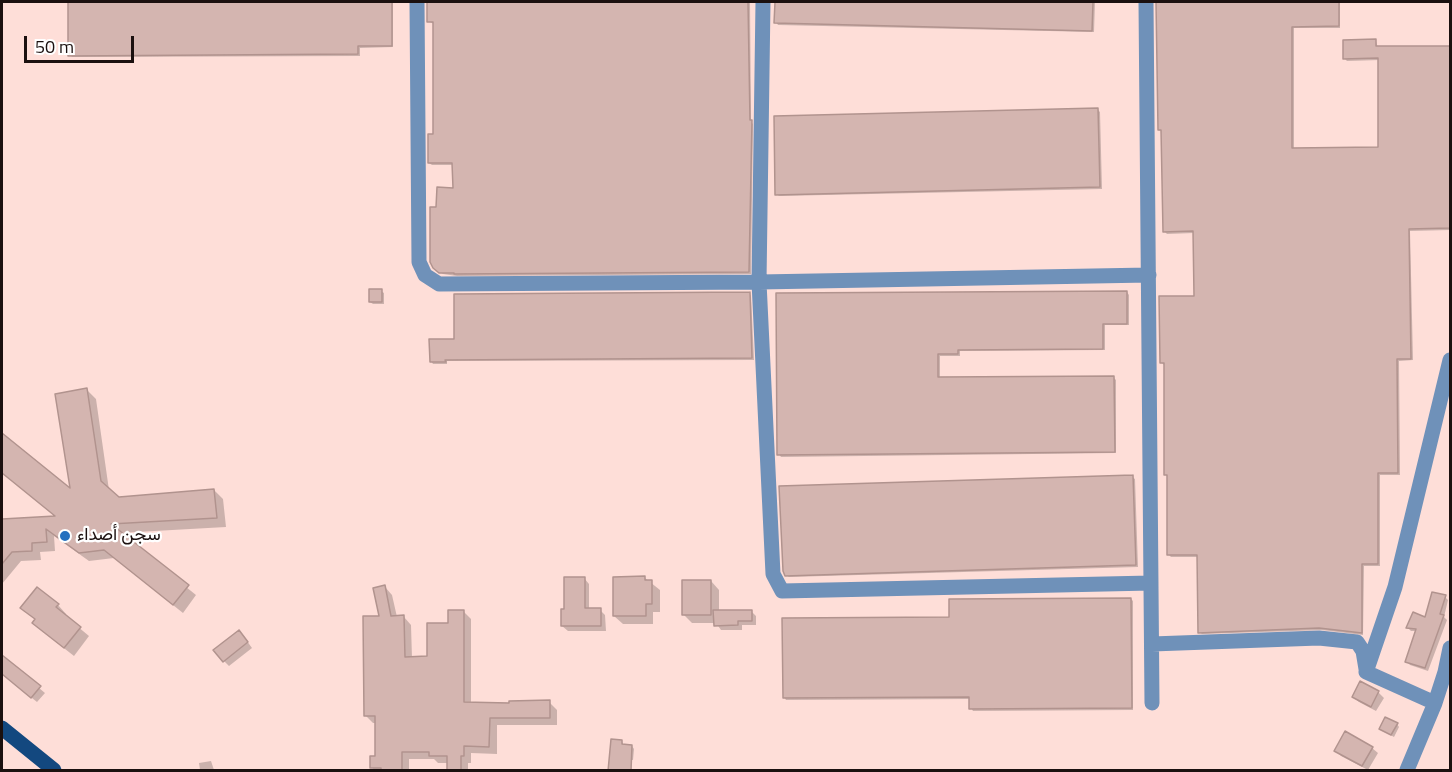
<!DOCTYPE html>
<meta charset="utf-8">
<style>
body{margin:0}
#map{position:relative;width:1452px;height:772px;overflow:hidden;background:#feded8;font-family:"Titillium Web",sans-serif}
canvas{display:block}
.frame{position:absolute;inset:0;border:3px solid #1b100f;pointer-events:none}
.scale{position:absolute;left:24px;top:36px;width:110px;height:27px;box-sizing:border-box;border:3px solid #1b100f;border-top:0;padding-left:8px;font-size:18px;line-height:21px;white-space:nowrap;color:#1b100f;-webkit-text-stroke:4px #fff;paint-order:stroke}
</style>
<div id="map">
<canvas width="1452" height="772"></canvas>
<div class="frame"></div>
<div class="scale">50 m</div>
</div>
<script>
const ctx = document.querySelector('canvas').getContext('2d');
ctx.lineJoin = 'round';
function paint(path, color) {
  ctx.fillStyle = color;
  ctx.fill(path, 'evenodd');
}
function shape(rows) {
  const path = new Path2D();
  for (const r of rows) {
    path.moveTo(r[0], r[1]);
    for (let i = 2; i < r.length; i += 2) path.lineTo(r[i], r[i + 1]);
  }
  return path;
}
function stroke(path, color, width, dash) {
  ctx.strokeStyle = color;
  ctx.lineWidth = width;
  ctx.lineCap = dash ? 'butt' : 'round';
  ctx.setLineDash(dash || []);
  ctx.stroke(path);
}
function drawText(font, color, halo, rows, align = 'center') {
  ctx.font = font + ' "Titillium Web",Vazirmatn,sans-serif';
  ctx.lineWidth = 4.5;
  ctx.setLineDash([]);
  ctx.textBaseline = 'middle';
  ctx.strokeStyle = halo;
  ctx.fillStyle = color;
  for (const [text, x, y, turn = 0] of rows) {
    ctx.save();
    ctx.translate(x, y);
    ctx.rotate((+turn || 0) * Math.PI / 180);
    ctx.textAlign = isNaN(turn) ? turn : align;
    if (halo) ctx.strokeText(text, 0, 0);
    ctx.fillText(text, 0, 0);
    ctx.restore();
  }
}
paint(shape([
 [69,2,393,2,393,47,360,48,360,56,72,57,70,55],
 [428,2,750,2,751,122,753,124,751,274,457,276,443,274,437,270,454,189,454,165,432,165,429,163,435,136,434,24,428,21],
 [776,2,1095,2,1094,32,778,25,776,22],
 [1158,2,1340,2,1340,28,1294,28,1294,150,1380,149,1380,60,1347,61,1344,58,1376,41,1378,48,1450,47,1450,230,1410,231,1413,360,1399,361,1400,475,1380,475,1380,566,1364,566,1363,635,1322,630,1202,634,1199,632,1198,557,1171,557,1168,554,1169,478,1166,475,1165,366,1162,363,1196,297,1194,233,1167,234,1164,231,1162,132,1159,130],
 [1097,109,1100,112,1102,189,779,196,777,194],
 [381,291,384,293,384,304,373,304,370,302],
 [1127,292,1129,295,1129,325,1105,325,1105,350,960,351,960,356,940,356,940,379,1114,378,1116,380,1116,453,781,457,779,454,777,295],
 [749,293,751,296,754,360,447,361,447,364,433,364,431,361,455,341],
 [87,390,96,399,109,490,119,499,214,490,223,499,226,527,119,533,196,595,183,613,114,558,89,561,54,536,55,551,40,552,41,560,21,561,2,584,2,520,57,517,2,473,2,435,72,492],
 [1132,477,1135,479,1138,567,789,577,786,575],
 [584,578,589,584,589,610,600,610,605,615,606,631,568,631,562,626,565,610],
 [645,578,660,590,660,612,653,612,653,624,623,624,614,616],
 [711,581,719,590,719,612,751,611,756,616,756,625,742,625,742,630,721,630,716,623,692,623,684,615],
 [385,587,392,595,397,617,404,617,411,625,412,658,428,657,449,625,463,611,471,619,471,704,510,704,549,702,557,710,557,725,497,725,497,754,471,753,471,763,468,763,468,770,448,770,448,763,438,763,434,759,409,759,409,770,375,770,371,767,377,757,377,723,373,723,365,715],
 [37,589,58,605,66,614,65,616,89,636,74,656,42,631,34,623,36,620,22,608],
 [1445,597,1448,600,1444,617,1447,620,1428,671,1410,665,1407,661,1417,631,1411,631,1408,628,1426,619],
 [1131,599,1133,601,1133,710,973,711,971,708,971,699,786,700,784,697,951,619],
 [244,637,252,648,229,666,224,661],
 [2,657,45,693,37,702,2,674],
 [1378,692,1384,698,1376,711,1359,702,1353,697],
 [1397,724,1399,727,1394,737,1383,731],
 [622,741,624,746,632,746,634,749,633,760,613,759],
 [1372,748,1378,753,1368,770,1341,756,1336,750],
 [211,761,214,770,200,770,199,763]
]), '#0003');
const building = shape([
 [68,2,392,2,392,46,358,46,358,54,68,56,68,2],
 [427,2,748,2,750,120,752,120,749,272,454,274,454,273,439,273,433,268,430,262,430,207,436,207,437,187,453,188,452,163,428,163,428,134,433,134,433,22,427,22,427,2],
 [775,2,1093,2,1092,31,774,23,775,2],
 [1156,2,1339,2,1339,26,1292,27,1292,148,1378,147,1378,58,1343,59,1343,40,1376,39,1376,46,1450,46,1450,228,1409,229,1411,359,1397,359,1398,473,1378,473,1378,564,1362,564,1362,633,1319,628,1198,633,1197,555,1167,555,1167,475,1164,475,1164,363,1160,363,1159,296,1194,296,1193,231,1163,232,1161,130,1158,130,1156,2],
 [1098,108,1100,187,775,195,774,116,1098,108],
 [369,289,382,289,382,302,369,302,369,289],
 [1127,291,1127,324,1103,324,1103,349,958,350,958,354,938,354,938,377,1114,376,1115,452,777,455,776,293,1127,291],
 [750,292,752,358,445,360,446,362,430,362,429,339,454,339,454,294,750,292],
 [87,388,101,481,119,497,214,489,217,518,111,524,189,585,173,605,104,550,79,553,46,529,47,542,32,543,32,551,12,552,2,564,2,519,55,516,2,473,2,433,70,488,55,394,87,388],
 [1133,475,1136,565,785,576,783,571,779,486,1133,475],
 [645,576,645,580,652,580,652,604,646,604,646,616,613,616,613,577,645,576],
 [564,577,585,577,585,608,601,608,601,626,561,626,561,609,564,609,564,577],
 [682,580,711,580,711,615,682,615,682,580],
 [385,585,391,616,404,615,405,657,427,656,427,623,448,623,448,610,464,610,464,702,509,703,509,701,550,700,550,718,490,718,489,747,464,746,464,756,461,756,461,771,447,771,447,756,429,756,429,752,402,752,402,771,381,771,381,768,370,768,370,756,375,756,375,716,364,716,363,616,379,616,373,588,385,585],
 [37,587,59,604,56,607,81,627,64,648,32,623,35,619,20,608,37,587],
 [1432,592,1446,595,1440,614,1444,615,1425,668,1405,662,1416,629,1406,628,1413,612,1425,617,1432,592],
 [1131,598,1132,708,969,709,969,697,783,698,782,618,949,617,949,599,1131,598],
 [713,610,752,610,752,621,738,621,738,625,714,626,713,610],
 [239,630,248,642,223,662,213,650,239,630],
 [2,655,41,686,31,698,2,674,2,655],
 [1360,681,1379,691,1371,707,1352,697,1360,681],
 [1385,717,1398,723,1391,735,1379,729,1385,717],
 [1345,731,1373,747,1362,766,1334,751,1345,731],
 [611,739,622,740,622,744,632,745,631,771,608,771,611,739]
]);
paint(building, '#d4b5b0');
stroke(building, '#b1938e', 1.5);
stroke(shape([
 [417,2,419,262,425,275,439,284,759,282,1149,275],
 [763,2,759,282,773,574,782,591,1151,583],
 [1146,2,1152,703],
 [1152,644,1319,638,1357,642,1363,651,1366,669],
 [1435,703,1366,672,1395,587,1450,360],
 [1407,770,1435,703,1445,672,1450,648]
]), '#6f91b9', 15);
stroke(shape([
 [2,728,54,770]
]), '#13487f', 15);
for (const [x, y, r, color] of [
 [65,536,6,"#2570bf"]
]) {
  const dot = new Path2D();
  dot.arc(x, y, r, 0, 2 * Math.PI);
  ctx.fillStyle = color;
  ctx.fill(dot);
  stroke(dot, '#fff', 2);
}
drawText('18px', '#1b100f', '#fff', [
 ["سجن أصداء",77,536]
], 'left');
</script>
